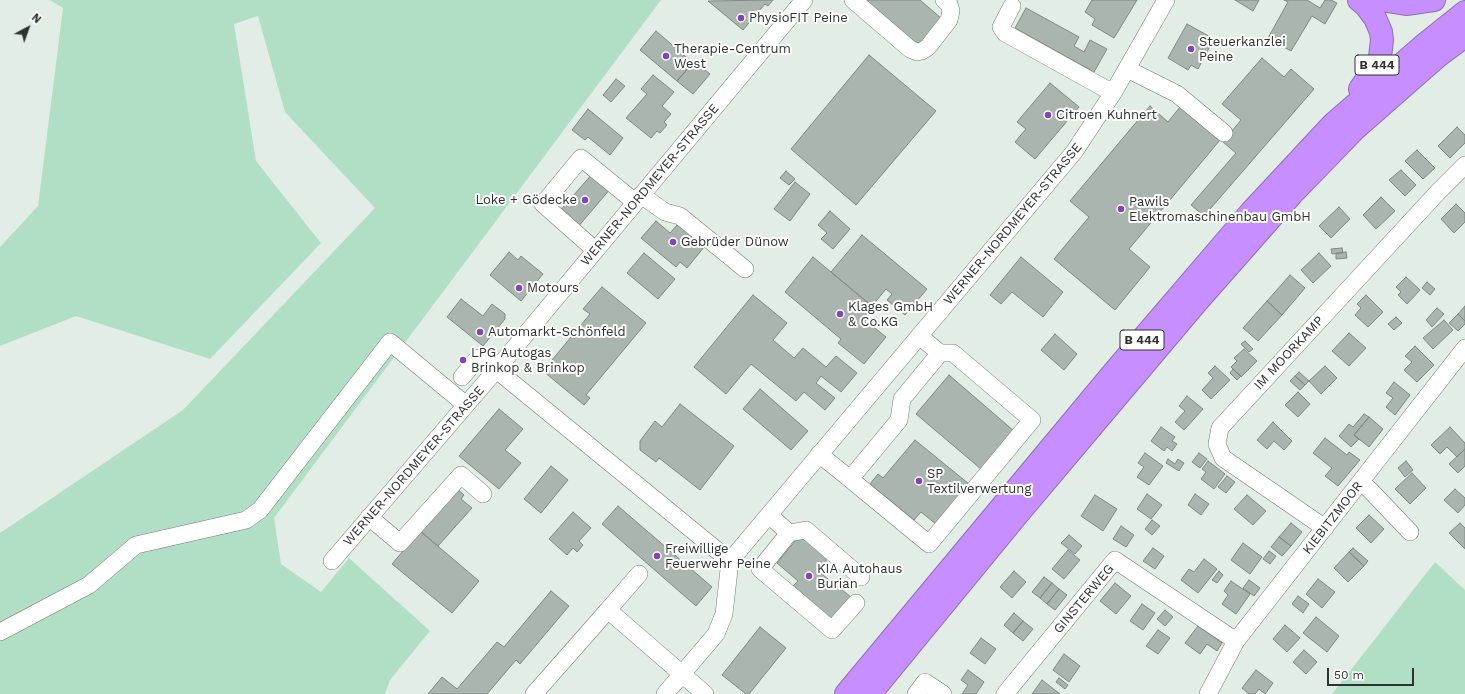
<!DOCTYPE html>
<meta charset="utf-8">
<style>
body{margin:0}
#map{position:relative;width:1465px;height:694px;overflow:hidden;background:#e2ede6;font-family:"Work Sans",sans-serif}
canvas{display:block}
.north{position:absolute;left:8px;top:8px;width:40px;height:40px;-webkit-text-stroke:3px #fff;paint-order:stroke;rotate:41deg;font-size:11px;font-weight:700;line-height:16px;text-align:center;color:#2e3230}
.north::after{content:'';display:block;margin:auto;width:14px;height:18px;background:#2e3230;clip-path:polygon(50% 0,100% 100%,50% 72%,0 100%)}
.scale{position:absolute;left:1327px;top:668px;width:87px;height:18px;box-sizing:border-box;border:2px solid #2e3230;border-top:0;padding-left:5px;font-size:12px;line-height:14px;white-space:nowrap;color:#2e3230;-webkit-text-stroke:3px #fff;paint-order:stroke}
</style>
<div id="map">
<canvas width="1465" height="694"></canvas>
<div class="north">N</div>
<div class="scale">50 m</div>
</div>
<script>
const ctx = document.querySelector('canvas').getContext('2d');
ctx.lineJoin = 'round';
function paint(path, color) {
  ctx.fillStyle = color;
  ctx.fill(path, 'evenodd');
}
function shape(rows) {
  const path = new Path2D();
  for (const r of rows) {
    path.moveTo(r[0], r[1]);
    for (let i = 2; i < r.length; i += 2) path.lineTo(r[i], r[i + 1]);
  }
  return path;
}
function stroke(path, color, width, dash) {
  ctx.strokeStyle = color;
  ctx.lineWidth = width;
  ctx.lineCap = dash ? 'butt' : 'round';
  ctx.setLineDash(dash || []);
  ctx.stroke(path);
}
function drawText(font, color, halo, rows, align = 'center') {
  ctx.font = font + ' "Work Sans",sans-serif';
  ctx.lineWidth = 4;
  ctx.setLineDash([]);
  ctx.textBaseline = 'middle';
  ctx.strokeStyle = halo;
  ctx.fillStyle = color;
  for (const [text, x, y, turn = 0] of rows) {
    ctx.save();
    ctx.translate(x, y);
    ctx.rotate((+turn || 0) * Math.PI / 180);
    ctx.textAlign = isNaN(turn) ? turn : align;
    if (halo) ctx.strokeText(text, 0, 0);
    ctx.fillText(text, 0, 0);
    ctx.restore();
  }
}
paint(shape([
 [50,0,661,0,274,518,281,564,321,592,349,558,430,631,390,680,385,694,0,694,0,533,183,410,375,208,285,112,258,16,234,24,256,161,321,243,210,359,76,316,0,346,0,247,38,206,63,8],
 [1435,562,1465,590,1465,694,1332,694]
]), '#b1dfc6');
const building = shape([
 [773,0,768,6,765,4,743,30,708,1,773,0],
 [865,0,920,0,942,19,920,46,865,0],
 [1092,0,1137,0,1114,38,1092,25,1095,19,1085,12,1092,0],
 [1235,0,1259,0,1253,11,1235,0],
 [1284,0,1307,0,1320,8,1325,0,1331,0,1337,3,1325,24,1312,16,1291,51,1268,38,1288,2,1284,0],
 [1026,8,1079,37,1074,46,1084,52,1090,40,1107,49,1094,72,1015,28,1026,8],
 [1187,24,1214,39,1198,69,1191,65,1188,70,1168,58,1187,24],
 [656,31,693,63,677,81,640,50,656,31],
 [869,55,936,111,856,205,791,149,869,55],
 [1262,58,1284,77,1291,69,1314,89,1204,216,1191,205,1236,153,1223,142,1241,120,1222,104,1262,58],
 [694,61,710,74,693,94,677,81,694,61],
 [653,75,674,92,662,106,671,114,664,122,667,125,660,133,657,131,651,138,626,118,647,94,641,89,653,75],
 [616,79,625,86,611,102,603,95,616,79],
 [1050,83,1079,107,1035,159,1015,142,1026,129,1017,122,1050,83],
 [1150,106,1168,122,1180,107,1220,140,1129,249,1150,267,1115,310,1054,259,1089,217,1070,201,1150,106],
 [588,109,623,138,610,155,588,137,585,140,572,130,588,109],
 [1457,127,1465,135,1465,143,1450,158,1438,146,1457,127],
 [1417,150,1435,168,1423,179,1405,161,1417,150],
 [1401,170,1416,185,1405,196,1389,180,1401,170],
 [786,171,795,179,789,185,780,178,786,171],
 [593,173,611,188,577,228,559,212,593,173],
 [795,182,810,194,790,221,774,209,795,182],
 [1381,197,1395,211,1376,229,1363,215,1381,197],
 [1456,204,1465,213,1465,222,1454,233,1441,219,1456,204],
 [1339,207,1350,219,1331,238,1319,226,1339,207],
 [830,211,850,229,833,249,821,239,827,233,818,225,830,211],
 [656,221,670,233,678,224,705,246,687,268,680,262,676,267,641,238,656,221],
 [862,235,927,289,905,315,887,300,892,294,886,289,872,306,831,272,862,235],
 [1342,248,1343,253,1332,254,1331,249,1342,248],
 [509,252,518,260,521,256,543,274,521,301,490,275,509,252],
 [1346,252,1347,258,1336,259,1336,253,1346,252],
 [644,253,675,279,658,299,627,273,644,253],
 [1319,253,1331,266,1313,283,1301,270,1319,253],
 [813,257,874,308,865,320,886,337,864,364,838,343,841,339,785,292,813,257],
 [1021,257,1063,292,1043,317,1012,292,1001,304,990,295,1021,257],
 [1290,275,1305,288,1282,315,1267,301,1290,275],
 [1406,277,1420,290,1407,304,1398,295,1401,292,1396,287,1406,277],
 [1427,282,1435,289,1430,295,1422,288,1427,282],
 [602,287,646,323,586,395,590,398,584,405,543,371,590,314,583,309,602,287],
 [753,295,787,323,773,340,794,358,803,348,826,367,836,356,857,373,841,392,821,376,816,383,835,398,825,410,804,392,796,401,751,364,726,394,694,367,753,295],
 [1366,295,1383,312,1368,327,1355,315,1361,308,1357,304,1366,295],
 [461,299,483,316,492,304,505,314,505,319,483,346,447,317,461,299],
 [1267,301,1282,315,1258,341,1243,328,1267,301],
 [1465,306,1465,321,1458,314,1465,306],
 [1437,308,1444,314,1432,327,1426,320,1437,308],
 [1458,314,1465,321,1465,324,1458,331,1449,323,1458,314],
 [1396,317,1402,323,1394,330,1388,324,1396,317],
 [1444,320,1453,330,1433,349,1423,338,1444,320],
 [1349,333,1366,348,1349,366,1332,351,1349,333],
 [1055,334,1077,354,1064,370,1041,350,1055,334],
 [1245,341,1253,349,1249,352,1241,344,1245,341],
 [1415,346,1434,365,1417,382,1404,370,1412,362,1405,356,1415,346],
 [1244,349,1257,361,1241,377,1231,367,1237,361,1234,358,1244,349],
 [1215,366,1230,380,1211,399,1202,390,1213,378,1208,373,1215,366],
 [1325,366,1337,378,1321,394,1309,381,1325,366],
 [1233,369,1241,376,1237,380,1230,373,1233,369],
 [1299,372,1309,381,1305,385,1295,376,1299,372],
 [949,375,1014,431,981,469,916,414,949,375],
 [1295,376,1305,385,1300,390,1290,381,1295,376],
 [1394,382,1410,395,1395,415,1386,407,1393,398,1386,393,1394,382],
 [760,389,808,431,791,450,743,409,760,389],
 [1298,392,1310,404,1298,417,1285,405,1298,392],
 [1187,396,1203,409,1184,430,1175,422,1185,411,1179,406,1187,396],
 [680,404,734,446,700,490,659,458,656,462,640,450,640,441,655,421,662,427,680,404],
 [499,409,523,429,505,450,521,463,499,489,459,456,499,409],
 [1364,414,1369,417,1354,435,1359,439,1351,447,1339,436,1349,424,1353,427,1364,414],
 [1369,417,1383,429,1369,447,1354,435,1369,417],
 [1273,422,1292,441,1284,450,1274,441,1267,449,1257,440,1273,422],
 [1161,427,1175,437,1172,441,1177,444,1172,451,1167,447,1164,451,1151,441,1161,427],
 [1450,427,1465,443,1465,449,1457,457,1447,447,1440,454,1431,445,1450,427],
 [1325,438,1347,455,1349,452,1360,460,1338,486,1325,476,1332,468,1313,453,1325,438],
 [915,440,969,484,936,524,921,512,914,520,870,484,878,474,883,478,915,440],
 [1465,449,1465,466,1458,473,1449,464,1465,449],
 [1145,453,1163,466,1149,485,1137,477,1144,467,1138,463,1145,453],
 [1199,453,1207,459,1200,468,1192,462,1199,453],
 [1168,459,1175,464,1178,459,1184,463,1179,471,1166,463,1168,459],
 [1208,461,1225,474,1214,489,1201,479,1206,472,1202,469,1208,461],
 [1406,461,1413,470,1405,477,1398,468,1406,461],
 [551,466,568,480,541,513,524,499,551,466],
 [1412,473,1426,488,1410,504,1395,489,1412,473],
 [1227,476,1235,482,1226,493,1218,487,1227,476],
 [456,488,464,495,461,499,472,508,438,546,420,531,456,488],
 [1455,489,1465,498,1465,505,1458,513,1444,500,1455,489],
 [1147,494,1162,505,1151,519,1137,509,1147,494],
 [1195,494,1209,504,1201,515,1188,505,1195,494],
 [1095,495,1117,509,1103,531,1081,516,1095,495],
 [1247,495,1266,511,1253,525,1234,509,1247,495],
 [618,506,712,587,696,606,602,524,618,506],
 [573,512,591,528,579,541,583,545,577,552,573,548,567,555,549,539,573,512],
 [1369,515,1384,529,1371,543,1356,528,1369,515],
 [1152,520,1160,526,1152,535,1145,529,1152,520],
 [1291,523,1302,532,1291,546,1279,537,1291,523],
 [1460,523,1465,528,1465,549,1449,533,1460,523],
 [1121,526,1134,535,1126,547,1113,539,1121,526],
 [420,531,479,581,452,613,392,564,420,531],
 [1069,535,1082,546,1075,554,1061,543,1069,535],
 [1279,537,1291,546,1282,556,1271,547,1279,537],
 [805,539,826,556,826,565,819,572,851,597,830,622,791,588,798,581,777,563,796,540,805,539],
 [1243,543,1262,557,1250,574,1231,560,1243,543],
 [1153,548,1164,556,1155,569,1143,561,1153,548],
 [1353,548,1368,561,1364,566,1349,552,1353,548],
 [1068,550,1080,560,1064,579,1052,569,1068,550],
 [1269,551,1276,556,1270,564,1263,559,1269,551],
 [1349,552,1364,566,1348,582,1334,568,1349,552],
 [1204,559,1217,569,1198,593,1181,580,1189,569,1194,572,1204,559],
 [1014,571,1026,582,1012,598,1000,587,1014,571],
 [1219,571,1223,575,1217,583,1212,580,1219,571],
 [1044,577,1052,583,1040,598,1032,592,1044,577],
 [1318,579,1335,592,1322,608,1306,594,1318,579],
 [1249,580,1260,588,1254,596,1243,588,1249,580],
 [1231,581,1250,594,1236,614,1222,604,1228,595,1224,591,1231,581],
 [1052,583,1059,589,1047,604,1040,598,1052,583],
 [1115,583,1131,596,1116,614,1100,601,1115,583],
 [1059,589,1067,595,1055,610,1047,604,1059,589],
 [551,591,569,606,520,664,516,660,487,694,428,694,442,677,457,689,497,642,504,647,551,591],
 [1298,596,1309,604,1303,613,1292,604,1298,596],
 [1142,604,1155,613,1143,630,1130,621,1142,604],
 [1165,610,1173,617,1165,626,1157,619,1165,610],
 [1014,613,1023,621,1013,633,1004,625,1014,613],
 [1316,617,1339,636,1327,652,1303,633,1316,617],
 [1023,621,1033,629,1023,641,1013,633,1023,621],
 [1285,625,1300,638,1287,652,1273,639,1285,625],
 [1198,626,1222,643,1217,651,1207,644,1200,654,1185,643,1198,626],
 [760,627,786,648,749,694,746,694,722,675,760,627],
 [1158,630,1170,638,1158,654,1146,646,1158,630],
 [981,638,996,649,985,664,970,653,981,638],
 [1304,650,1317,662,1306,674,1293,662,1304,650],
 [1064,654,1080,666,1069,682,1053,670,1064,654],
 [968,670,984,682,976,694,962,694,968,685,961,680,968,670],
 [1256,670,1273,683,1265,694,1259,689,1255,694,1249,694,1242,688,1256,670],
 [1059,678,1068,685,1065,689,1056,682,1059,678],
 [1042,680,1060,694,1032,694,1042,680]
]);
paint(building, '#abb5af');
stroke(building, '#7f8883', 1);
const minor = shape([
 [853,0,910,49,917,52,922,51,928,47,949,20,951,11,949,4,944,0],
 [1012,6,1001,27,1005,33,1113,93],
 [1127,69,1177,94,1224,133],
 [641,195,665,212,680,216,745,269],
 [595,250,543,204,581,158,635,202],
 [462,377,478,358,482,358,730,561],
 [819,454,850,479,899,420,902,399,940,353,919,336],
 [850,479,929,544,1032,420,953,353,940,353],
 [1361,482,1370,490,1410,532],
 [769,515,789,533,806,530,861,577],
 [369,517,400,543,461,475,483,494],
 [1325,528,1223,458,1217,444,1220,428,1438,192,1465,165],
 [789,533,760,569,832,630,856,603],
 [332,561,496,370,804,0],
 [639,574,608,610,705,694],
 [0,632,89,585,136,545,246,520,260,510,390,342,466,405],
 [534,694,608,610],
 [665,694,716,634,724,614,730,561,1074,152,1113,93,1166,0],
 [916,694,925,682,943,694],
 [1005,694,1115,560,1236,641],
 [1208,694,1236,641,1465,348]
]);
const highway = shape([
 [1359,0,1366,6,1375,18,1381,32,1382,40,1380,57,1377,65,1360,89],
 [1381,0,1406,4,1434,0],
 [846,694,1114,372,1251,212,1333,124,1425,44,1465,12],
 [870,694,1018,514,1196,303,1292,194,1355,129,1437,57,1465,36]
]);
stroke(minor, '#757e79', 18);
stroke(highway, '#916eb7', 24);
stroke(minor, '#fff', 17);
stroke(highway, '#c78eff', 22);
for (const [x, y, r, color] of [
 [741,18,4,"#8444b9"],
 [1191,49,4,"#8444b9"],
 [666,56,4,"#8444b9"],
 [1048,115,4,"#8444b9"],
 [585,200,4,"#8444b9"],
 [1121,209,4,"#8444b9"],
 [673,242,4,"#8444b9"],
 [519,288,4,"#8444b9"],
 [840,314,4,"#8444b9"],
 [480,332,4,"#8444b9"],
 [463,360,4,"#8444b9"],
 [919,481,4,"#8444b9"],
 [657,556,4,"#8444b9"],
 [809,576,4,"#8444b9"]
]) {
  const dot = new Path2D();
  dot.arc(x, y, r, 0, 2 * Math.PI);
  ctx.fillStyle = color;
  ctx.fill(dot);
  stroke(dot, '#fff', 1.5);
}
for (const [x, y, w] of [
 [1377,65,44],
 [1142,340,44]
]) {
  const box = new Path2D();
  box.roundRect(x - w / 2, y - 10, w, 20, 3);
  ctx.fillStyle = '#fff';
  ctx.fill(box);
  stroke(box, '#2e3230', 1);
}
drawText('bold 12px', '#2e3230', null, [
 ["B 444",1377,65],
 ["B 444",1142,340]
]);
drawText('13px', '#2e3230', '#fff', [
 ["PhysioFIT Peine",749,18],
 ["Steuerkanzlei",1199,42],
 ["Peine",1199,57],
 ["Therapie-Centrum",674,49],
 ["West",674,64],
 ["Citroen Kuhnert",1056,115],
 ["Loke + Gödecke",577,200,"right"],
 ["Pawils",1129,202],
 ["Elektromaschinenbau GmbH",1129,217],
 ["Gebrüder Dünow",681,242],
 ["Motours",527,288],
 ["Klages GmbH",848,307],
 ["& Co.KG",848,322],
 ["Automarkt-Schönfeld",488,332],
 ["LPG Autogas",471,353],
 ["Brinkop & Brinkop",471,368],
 ["SP",927,474],
 ["Textilverwertung",927,489],
 ["Freiwillige",665,549],
 ["Feuerwehr Peine",665,564],
 ["KIA Autohaus",817,569],
 ["Burian",817,584]
], 'left');
drawText('13px', '#2e3230', '#fff', [
 ["WERNER-NORDMEYER-STRASSE",650,185,-50],
 ["WERNER-NORDMEYER-STRASSE",1013,224,-50],
 ["IM MOORKAMP",1289,353,-47],
 ["WERNER-NORDMEYER-STRASSE",414,466,-49],
 ["KIEBITZMOOR",1333,518,-52],
 ["GINSTERWEG",1084,599,-50]
]);
</script>
